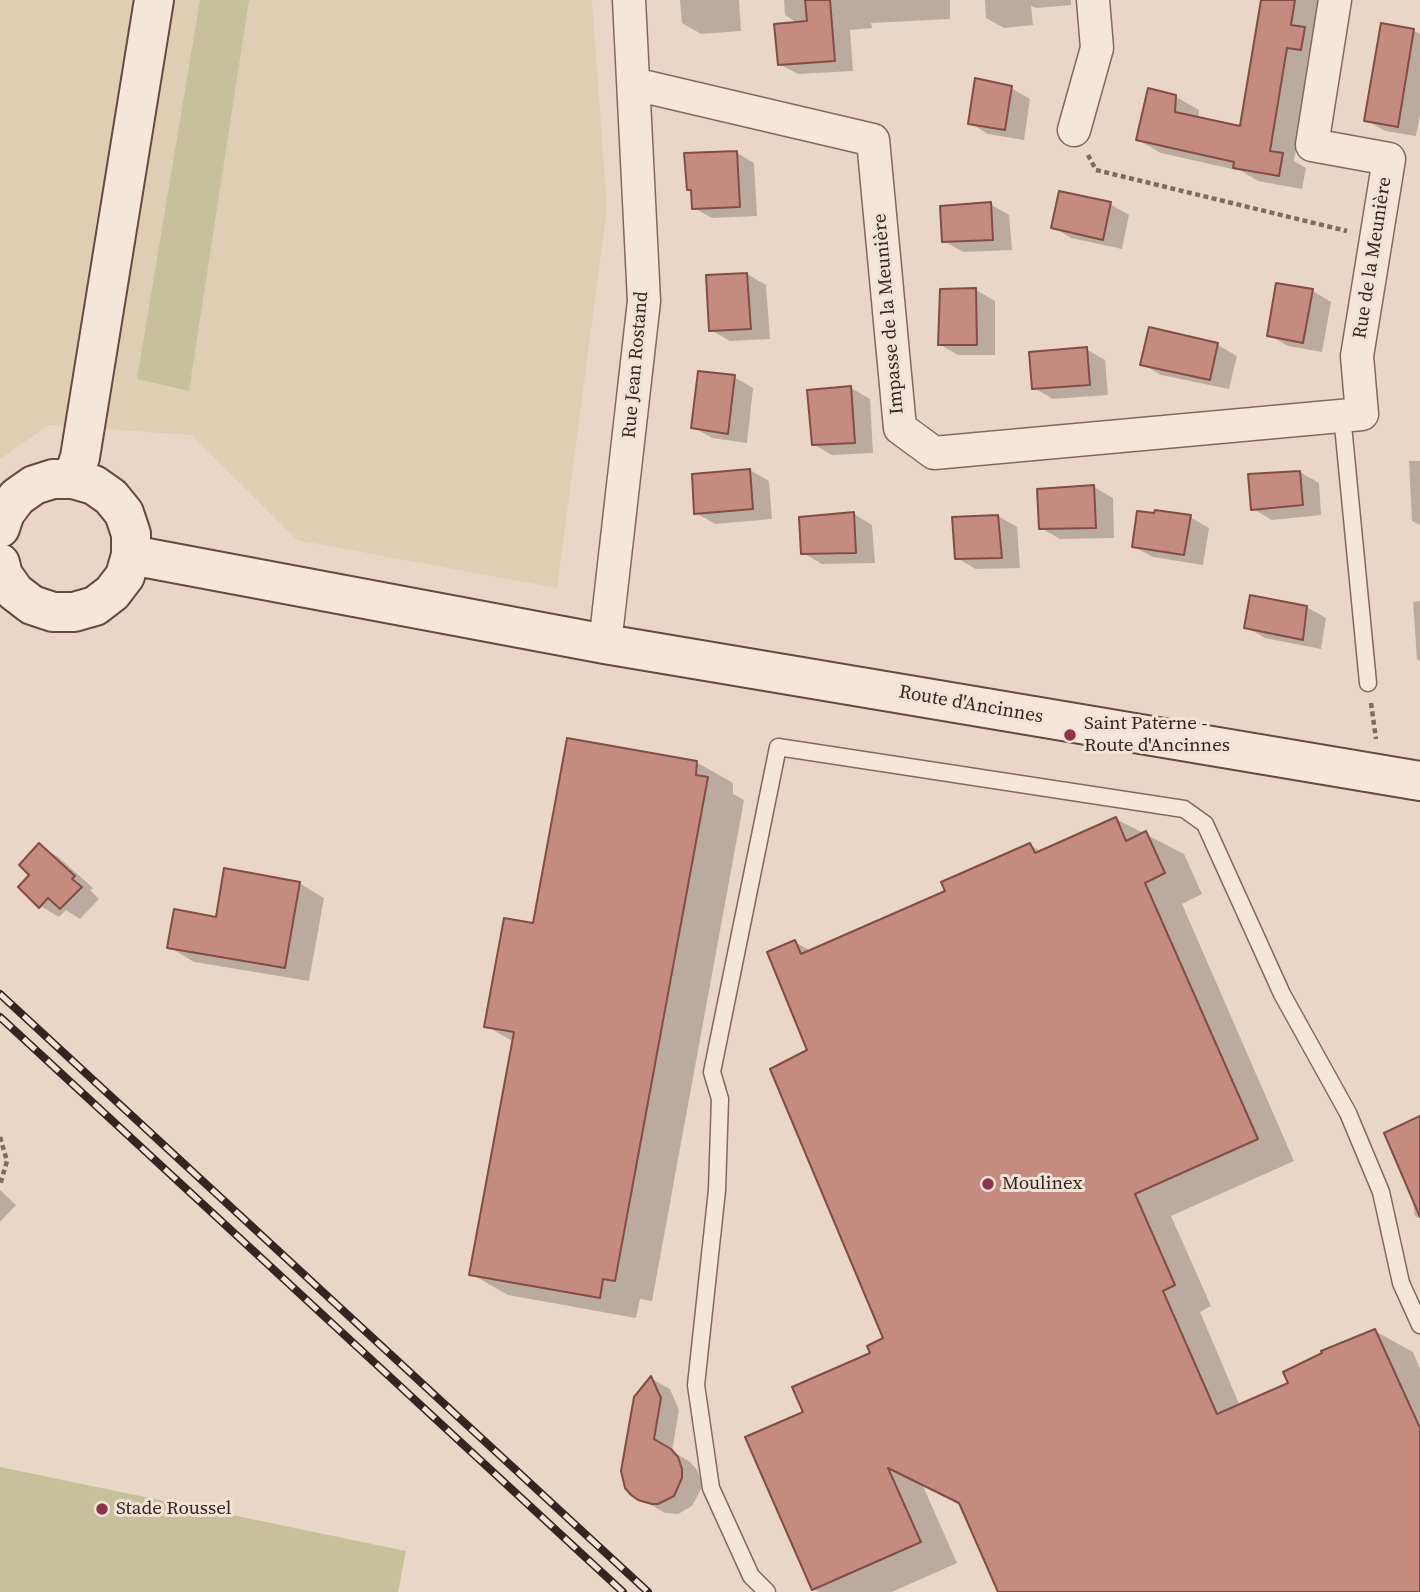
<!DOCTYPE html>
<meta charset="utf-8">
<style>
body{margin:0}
canvas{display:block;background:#ead6c6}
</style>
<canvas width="1420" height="1592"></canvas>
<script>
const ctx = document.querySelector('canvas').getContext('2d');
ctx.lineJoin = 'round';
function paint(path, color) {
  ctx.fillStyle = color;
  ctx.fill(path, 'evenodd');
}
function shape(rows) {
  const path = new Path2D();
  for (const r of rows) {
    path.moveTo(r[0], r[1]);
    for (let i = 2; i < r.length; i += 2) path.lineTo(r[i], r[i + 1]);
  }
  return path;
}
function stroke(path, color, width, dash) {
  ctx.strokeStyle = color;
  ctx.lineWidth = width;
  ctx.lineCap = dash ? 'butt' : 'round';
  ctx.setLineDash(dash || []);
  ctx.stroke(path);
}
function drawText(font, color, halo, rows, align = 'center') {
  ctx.font = font + ' "Source Serif 4",serif';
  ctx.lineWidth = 6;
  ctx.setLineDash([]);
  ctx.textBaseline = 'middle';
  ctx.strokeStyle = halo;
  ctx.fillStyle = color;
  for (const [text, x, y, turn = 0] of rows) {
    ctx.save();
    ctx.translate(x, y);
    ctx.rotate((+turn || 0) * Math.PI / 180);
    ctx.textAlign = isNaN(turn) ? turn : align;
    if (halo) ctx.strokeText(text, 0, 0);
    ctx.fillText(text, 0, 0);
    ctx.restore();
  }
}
paint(shape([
 [0,0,592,0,607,208,557,588,297,540,191,435,49,425,0,459]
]), '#dfcdb4');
paint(shape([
 [200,0,249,0,189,391,137,379],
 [0,1467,406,1551,398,1592,0,1592]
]), '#c7c19b');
paint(shape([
 [680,0,739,0,741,31,701,34,682,23],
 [784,0,950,0,950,19,871,23,872,28,850,30,853,71,798,74,779,64,799,24,785,15],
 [985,0,1071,0,1071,5,1036,8,1031,6,1033,25,1004,28,986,18],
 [1263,0,1321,0,1294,161,1306,168,1302,189,1258,181,1241,171,1161,153,1138,140,1176,97,1199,110,1198,118,1241,128],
 [1414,31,1420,34,1420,115,1416,136,1385,131,1366,120],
 [1011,88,1030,99,1024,140,988,134,970,123],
 [737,153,754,163,757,216,712,218,694,208,693,191,689,189],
 [990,204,1009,215,1012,250,963,252,944,241],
 [1110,204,1129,215,1122,249,1071,238,1053,227],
 [747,274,766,285,770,339,730,341,711,330],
 [976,290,995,301,995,355,958,355,939,344],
 [1313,291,1331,302,1322,352,1288,346,1269,335],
 [1150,329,1218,345,1237,356,1229,389,1161,375,1142,364],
 [1086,349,1105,360,1108,395,1053,399,1034,388],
 [734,377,753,388,747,443,712,438,693,427],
 [851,388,870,399,873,453,832,455,813,444],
 [1409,461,1420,461,1420,525,1412,521],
 [750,470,769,481,772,519,715,524,696,513],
 [1300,472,1319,483,1321,515,1272,520,1253,509],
 [1094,487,1113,498,1114,538,1060,539,1041,528],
 [854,514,872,525,875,563,822,564,803,553],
 [998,516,1017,527,1020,568,976,569,957,558],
 [1190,517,1209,528,1203,565,1153,557,1134,547],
 [1420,601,1420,661,1417,659,1413,602],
 [1307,607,1326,618,1321,649,1265,638,1246,627],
 [696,762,733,783,733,794,744,800,652,1301,640,1299,636,1318,508,1295,471,1274,514,1042,486,1026,535,925],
 [1116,819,1184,854,1202,894,1182,904,1294,1161,1171,1216,1211,1306,1200,1312,1240,1406,1290,1384,1375,1331,1413,1352,1420,1369,1420,1592,999,1592,962,1506,923,1486,957,1563,892,1592,819,1592,813,1589,805,1412,873,1354,886,1339,809,1051,795,942,811,951,948,892,1030,845,1042,852],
 [39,846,58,857,93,888,90,890,99,899,80,919,66,910,59,917,40,906,32,874],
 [299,883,324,898,309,981,194,962,169,947,218,919],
 [1420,1123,1420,1218,1415,1216,1410,1188],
 [0,1190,16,1205,0,1222],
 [652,1379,670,1389,679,1410,672,1451,690,1462,697,1470,701,1481,701,1489,692,1506,678,1514,665,1513,632,1494]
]), '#0003');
const building = shape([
 [805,0,830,0,835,61,778,65,774,24,807,21,805,0],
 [1261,0,1295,0,1291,25,1305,27,1301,50,1287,48,1270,151,1283,153,1279,176,1233,168,1234,162,1136,140,1148,88,1176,95,1175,112,1240,126,1261,0],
 [1381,23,1414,29,1398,127,1364,121,1381,23],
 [975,78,1012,86,1005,130,968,124,975,78],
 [737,151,740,207,692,209,691,190,687,190,684,153,737,151],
 [1059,191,1111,202,1103,240,1051,228,1059,191],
 [991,202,993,240,942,242,940,206,991,202],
 [747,273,751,329,709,331,706,275,747,273],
 [1276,283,1313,289,1303,343,1267,336,1276,283],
 [976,288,977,345,938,345,940,289,976,288],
 [1149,327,1218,343,1210,380,1140,365,1149,327],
 [1087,347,1090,385,1032,389,1029,352,1087,347],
 [698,371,735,375,728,434,691,428,698,371],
 [851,386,855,443,812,445,807,390,851,386],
 [750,469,753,509,694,514,692,474,750,469],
 [1300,471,1303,505,1251,510,1248,474,1300,471],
 [1094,485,1096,528,1039,529,1037,489,1094,485],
 [1155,510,1191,515,1184,555,1132,547,1137,511,1154,513,1155,510],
 [854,512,856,553,801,554,799,517,854,512],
 [998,515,1002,558,955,559,952,517,998,515],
 [1250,595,1307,606,1303,640,1244,628,1250,595],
 [567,738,697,761,696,775,708,777,615,1281,603,1279,600,1298,469,1275,514,1032,484,1027,504,918,533,923,567,738],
 [1116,817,1126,841,1146,831,1165,873,1145,883,1258,1139,1135,1194,1175,1285,1163,1291,1217,1414,1288,1383,1283,1372,1322,1353,1321,1351,1375,1329,1420,1428,1420,1592,998,1592,959,1503,888,1468,921,1542,812,1590,745,1437,803,1412,792,1387,870,1353,867,1346,883,1338,770,1069,807,1050,767,952,795,940,801,954,945,891,941,882,1030,843,1035,853,1116,817],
 [39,843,75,876,72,879,82,887,60,909,48,898,39,908,18,887,29,875,19,865,39,843],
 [224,868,300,882,285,968,167,948,174,909,216,917,224,868],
 [1420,1116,1420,1217,1384,1133,1420,1116],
 [651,1376,661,1398,654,1439,671,1449,678,1457,682,1469,682,1478,674,1496,658,1504,652,1504,638,1500,631,1495,625,1488,621,1471,634,1397,651,1376]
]);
paint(building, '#c58a80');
stroke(building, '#814d46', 2);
const lane = shape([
 [1342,415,1368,683],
 [767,1592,751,1576,711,1488,696,1385,717,1190,720,1099,712,1072,778,747,1184,809,1205,824,1282,994,1348,1113,1381,1192,1401,1283,1420,1325]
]);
const street = shape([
 [634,84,873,140,900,428,934,453,1362,414,1357,356,1389,159,1312,145,1335,0],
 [1074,130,1097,48,1093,0],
 [605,644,644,301,629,0]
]);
const secondary = shape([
 [73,479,80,457,154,0],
 [0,528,5,513,17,497,34,485,53,479,73,479,94,485,111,497,124,513,131,534,131,555,125,576,112,593,95,606,74,612,53,612,32,605,15,592,3,575,0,563],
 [131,555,605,644,1420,781]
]);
stroke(lane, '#84685e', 19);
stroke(street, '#84685e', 35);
stroke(secondary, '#664941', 42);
stroke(shape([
 [1088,155,1096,170,1347,231],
 [1371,703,1376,739],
 [0,1137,7,1161,0,1185]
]), '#84685e', 4.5, [5, 3.5]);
stroke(lane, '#f6e5d9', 16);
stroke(street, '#f6e5d9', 32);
stroke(secondary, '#f6e5d9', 38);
const rail = shape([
 [0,994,648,1592],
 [0,1017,623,1592]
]);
stroke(rail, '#352520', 8);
stroke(rail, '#f2e2d5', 5, [16]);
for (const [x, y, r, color] of [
 [1070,735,7,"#8d334c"],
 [988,1184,7,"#8d334c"],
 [102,1509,7,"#8d334c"]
]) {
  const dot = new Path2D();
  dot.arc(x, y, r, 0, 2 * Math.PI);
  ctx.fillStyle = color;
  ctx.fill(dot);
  stroke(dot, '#f2e2d5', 2.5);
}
drawText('19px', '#352520', '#f2e2d5', [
 ["Rue de la Meunière",1373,258,-81],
 ["Impasse de la Meunière",889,314,-95],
 ["Rue Jean Rostand",636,365,-85],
 ["Route d'Ancinnes",971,705,10]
]);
drawText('19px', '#352520', '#f2e2d5', [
 ["Saint Paterne -",1084,724],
 ["Route d'Ancinnes",1084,746],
 ["Moulinex",1002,1184],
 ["Stade Roussel",116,1509]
], 'left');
</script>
